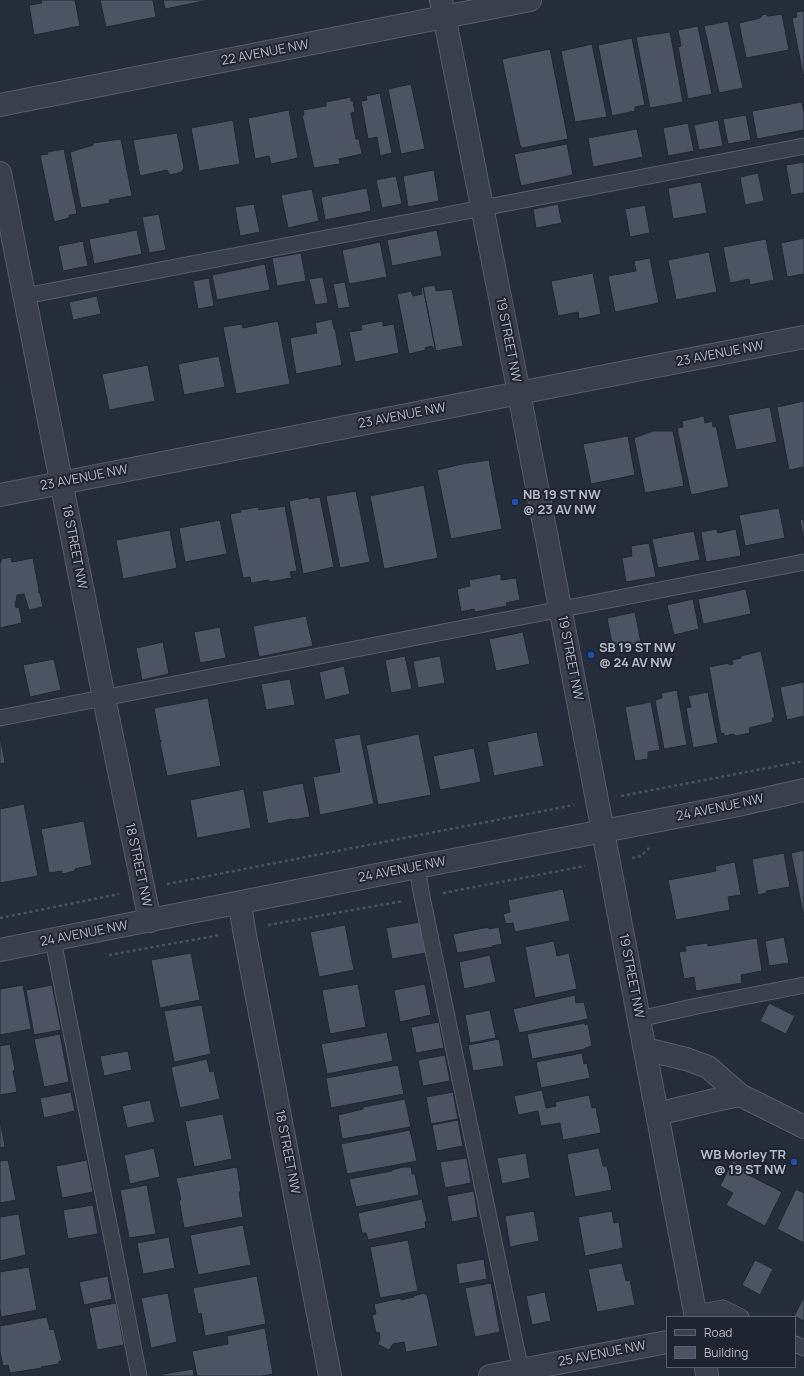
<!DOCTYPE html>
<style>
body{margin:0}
#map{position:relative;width:804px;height:1376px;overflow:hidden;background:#262d3a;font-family:Manrope,sans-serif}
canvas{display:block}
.legend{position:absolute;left:666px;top:1316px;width:130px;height:52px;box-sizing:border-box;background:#1e2430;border:1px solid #5a606c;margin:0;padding:5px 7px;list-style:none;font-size:12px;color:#b5bac6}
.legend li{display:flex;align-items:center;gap:8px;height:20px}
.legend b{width:20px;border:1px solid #5a606c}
</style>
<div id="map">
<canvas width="804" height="1376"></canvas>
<ul class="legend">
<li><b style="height:5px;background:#393f4b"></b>Road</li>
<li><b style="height:11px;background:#4c5463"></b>Building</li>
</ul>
</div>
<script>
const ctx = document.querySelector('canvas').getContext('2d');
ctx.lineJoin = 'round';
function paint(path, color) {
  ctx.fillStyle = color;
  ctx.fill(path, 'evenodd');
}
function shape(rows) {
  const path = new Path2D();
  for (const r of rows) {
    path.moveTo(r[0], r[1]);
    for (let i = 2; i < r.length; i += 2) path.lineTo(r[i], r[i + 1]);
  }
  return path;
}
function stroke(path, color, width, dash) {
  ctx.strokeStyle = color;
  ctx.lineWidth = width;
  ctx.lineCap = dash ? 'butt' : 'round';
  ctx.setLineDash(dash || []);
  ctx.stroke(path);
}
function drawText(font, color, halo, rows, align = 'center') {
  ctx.font = font + ' Manrope,sans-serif';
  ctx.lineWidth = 4;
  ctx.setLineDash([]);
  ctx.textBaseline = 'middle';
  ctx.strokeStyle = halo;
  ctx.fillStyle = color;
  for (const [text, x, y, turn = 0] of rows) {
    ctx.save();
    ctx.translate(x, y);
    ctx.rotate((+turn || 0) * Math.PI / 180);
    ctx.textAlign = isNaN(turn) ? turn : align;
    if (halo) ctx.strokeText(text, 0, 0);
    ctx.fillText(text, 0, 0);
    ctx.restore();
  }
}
const building = shape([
 [41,0,75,0,80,26,34,35,29,5,42,3,41,0],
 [100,0,153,0,156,17,106,27,100,0],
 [163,0,209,0,165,9,163,0],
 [804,11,804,75,803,75,792,18,797,17,796,12,804,11],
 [765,14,768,16,782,14,789,50,746,58,739,23,760,18,762,15,765,14],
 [728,21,743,88,719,93,704,26,728,21],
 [698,26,712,94,688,99,678,47,681,46,678,30,698,26],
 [670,32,683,102,650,108,636,37,670,32],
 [632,38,645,105,635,107,635,111,612,116,598,45,632,38],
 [592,44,607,117,575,122,561,51,592,44],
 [550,49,568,139,522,148,521,146,520,146,502,59,550,49],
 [411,84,425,149,401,154,388,89,411,84],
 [380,93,392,153,380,156,377,137,368,139,361,101,367,100,366,96,380,93],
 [351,97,351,101,353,101,355,112,351,113,356,139,359,139,362,154,339,159,340,164,314,168,302,115,304,115,303,110,326,106,326,102,351,97],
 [802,102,804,112,804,130,757,139,752,111,802,102],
 [289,110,298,158,271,164,269,156,255,159,248,118,289,110],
 [746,115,751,140,728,144,723,119,746,115],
 [233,120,240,164,199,171,191,128,233,120],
 [718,120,723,146,699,150,694,125,718,120],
 [688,123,694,151,668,156,663,128,688,123],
 [637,129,643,157,593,167,588,138,637,129],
 [177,133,184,167,182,172,170,175,167,170,140,176,133,140,177,133],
 [121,139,132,196,109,200,110,203,81,208,70,152,93,145,93,143,121,139],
 [567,144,573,175,521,186,514,154,567,144],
 [64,149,77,214,69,215,69,218,54,222,40,155,48,154,47,152,64,149],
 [804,162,804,193,791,195,786,165,804,162],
 [434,170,439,201,408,207,403,176,434,170],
 [758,173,764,201,745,205,740,177,758,173],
 [396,176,402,204,382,208,376,180,396,176],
 [701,182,707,213,673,219,668,188,701,182],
 [367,188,371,211,325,220,321,197,367,188],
 [312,189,319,221,288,228,281,195,312,189],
 [254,204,260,232,240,236,235,207,254,204],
 [558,204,562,223,536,228,533,209,558,204],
 [645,205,650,233,630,237,625,209,645,205],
 [159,214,166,250,149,253,142,217,159,214],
 [137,230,142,254,94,264,89,239,137,230],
 [437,230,442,256,392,266,387,240,437,230],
 [804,238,804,274,787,277,781,243,804,238],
 [766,239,774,280,750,285,749,279,730,283,723,247,766,239],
 [83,241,88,266,63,271,58,246,83,241],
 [380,242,387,277,349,284,342,250,380,242],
 [709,252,717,292,676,300,668,260,709,252],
 [301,253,306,281,277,286,272,258,301,253],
 [650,258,659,303,615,312,608,276,636,271,634,261,650,258],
 [265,264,270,290,217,300,212,275,265,264],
 [593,273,601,314,579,319,578,312,558,316,551,281,593,273],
 [323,277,328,303,315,305,309,279,323,277],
 [209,278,214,306,198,309,193,281,209,278],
 [345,282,350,307,338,309,333,284,345,282],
 [435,285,436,291,452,289,463,346,436,351,423,287,435,285],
 [423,287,435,348,433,349,432,346,425,348,426,350,409,354,397,294,411,291,413,296,422,294,421,288,423,287],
 [97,296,101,314,73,320,69,302,97,296],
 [332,319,334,329,335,329,342,365,296,374,290,338,317,333,315,323,332,319],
 [278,321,290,384,236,394,223,327,242,324,243,328,278,321],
 [383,321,383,326,394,324,399,353,355,362,349,332,362,330,361,325,383,321],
 [219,356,225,387,184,395,178,364,219,356],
 [148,365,155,401,109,410,102,374,148,365],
 [804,401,804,467,789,470,777,407,804,401],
 [770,407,777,442,736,450,728,415,770,407],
 [704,416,705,423,712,421,713,427,716,426,729,487,691,495,677,428,683,427,682,421,704,416],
 [653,431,673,431,684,486,645,493,634,438,653,431],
 [628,436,635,475,591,484,583,444,628,436],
 [489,460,502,529,451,539,437,470,462,464,489,460],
 [424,485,438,558,384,569,370,496,424,485],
 [356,491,370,562,340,568,326,496,356,491],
 [309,497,309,499,320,497,334,567,303,574,289,501,309,497],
 [285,506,297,571,290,572,292,578,269,582,269,580,251,583,250,577,243,578,230,514,241,512,240,510,258,507,259,510,285,506],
 [779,508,785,538,745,546,739,515,779,508],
 [804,519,804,541,800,520,804,519],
 [220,520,227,554,185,562,179,528,220,520],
 [717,529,718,533,736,529,741,556,706,562,701,532,717,529],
 [170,530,177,568,123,579,116,540,170,530],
 [694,531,700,560,658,568,652,539,694,531],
 [649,543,656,577,626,582,622,558,632,556,631,546,649,543],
 [11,557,12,562,33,558,39,590,38,590,39,593,40,593,43,607,29,610,24,594,17,595,16,602,15,602,16,608,19,607,22,623,0,628,0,562,1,562,1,559,11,557],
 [501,574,501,580,516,578,520,600,506,603,507,606,475,612,474,609,461,612,457,589,470,586,469,580,501,574],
 [746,589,751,614,703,624,698,599,746,589],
 [693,599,699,629,674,635,667,605,693,599],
 [635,612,641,643,613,649,607,618,635,612],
 [306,616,313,646,259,657,253,626,306,616],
 [220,627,226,658,200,663,194,632,220,627],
 [523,632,530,664,496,671,489,639,523,632],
 [163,642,169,674,142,680,136,648,163,642],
 [761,651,775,718,772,718,773,722,749,728,750,733,735,736,734,734,724,736,724,733,721,734,709,667,729,663,729,665,733,664,732,660,741,658,741,656,761,651],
 [405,656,412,689,391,693,385,660,405,656],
 [440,656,445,683,418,688,413,661,440,656],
 [54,659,61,690,30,697,23,665,54,659],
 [344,666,350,694,325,700,319,672,344,666],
 [290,679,295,705,266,710,261,684,290,679],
 [804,682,804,716,787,720,780,687,804,682],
 [677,690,687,745,664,749,655,700,662,698,661,693,677,690],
 [708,692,718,743,693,748,686,708,691,707,688,696,708,692],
 [208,698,221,766,167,776,160,743,161,742,161,740,160,741,154,708,208,698],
 [651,702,660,750,648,752,648,759,635,761,625,707,651,702],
 [537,732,544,766,494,776,487,742,537,732],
 [360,734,374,804,320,815,313,777,340,772,334,739,360,734],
 [419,734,431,795,378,805,366,745,419,734],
 [0,736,5,763,0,764,0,736],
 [474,748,481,782,440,790,433,756,474,748],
 [303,783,310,817,292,820,292,819,268,824,262,791,303,783],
 [244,789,251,828,197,838,190,800,244,789],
 [24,804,38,876,0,883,0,809,24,804],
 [84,821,92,865,75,869,75,871,62,874,62,871,49,873,41,829,84,821],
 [804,850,804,912,803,913,791,853,804,850],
 [784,853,790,887,766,891,766,893,758,895,752,859,784,853],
 [735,862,741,895,728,897,730,910,676,920,668,880,716,871,715,866,735,862],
 [563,889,570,921,515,932,513,923,506,924,503,914,510,912,508,900,563,889],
 [420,922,426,953,392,959,386,928,420,922],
 [345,925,354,970,319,977,310,932,345,925],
 [489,927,489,929,499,927,502,944,492,946,493,947,457,953,453,934,489,927],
 [784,937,789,963,769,966,765,941,784,937],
 [757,938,762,971,741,975,742,983,696,991,694,977,684,979,679,952,686,951,685,946,708,943,708,946,757,938],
 [554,941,557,956,569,953,577,989,535,998,525,947,554,941],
 [191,953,200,1000,160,1008,151,960,191,953],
 [490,955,496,982,464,989,459,962,490,955],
 [358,984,366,1027,330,1034,322,990,358,984],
 [425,984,431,1015,400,1022,394,990,425,984],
 [23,985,31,1029,0,1035,0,989,23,985],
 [52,985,61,1030,34,1035,26,990,52,985],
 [575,995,576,1003,584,1002,588,1019,519,1033,513,1009,575,995],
 [769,1003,795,1016,786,1034,760,1021,769,1003],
 [202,1005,211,1054,174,1062,164,1011,202,1005],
 [490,1010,496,1038,470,1043,465,1015,490,1010],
 [439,1022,444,1048,416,1053,411,1027,439,1022],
 [585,1023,585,1025,588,1024,592,1046,585,1048,585,1049,532,1059,527,1034,585,1023],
 [387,1032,393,1061,327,1074,321,1044,387,1032],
 [60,1034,69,1082,44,1087,34,1039,60,1034],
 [499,1039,504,1066,473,1071,468,1045,499,1039],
 [10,1044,15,1070,13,1071,17,1092,0,1095,0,1046,10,1044],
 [128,1051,132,1070,104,1076,100,1056,128,1051],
 [582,1053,584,1064,587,1063,590,1078,541,1088,536,1062,582,1053],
 [445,1055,450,1081,423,1086,418,1060,445,1055],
 [207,1059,210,1072,214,1071,220,1099,180,1108,171,1067,207,1059],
 [398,1065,404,1094,331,1108,326,1078,398,1065],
 [542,1090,546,1108,556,1106,555,1102,589,1095,592,1108,596,1107,601,1133,563,1140,560,1123,541,1126,538,1111,518,1115,514,1096,542,1090],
 [71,1092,75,1111,44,1118,40,1098,71,1092],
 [453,1092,458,1119,431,1124,426,1097,453,1092],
 [405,1099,411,1127,342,1139,338,1115,363,1109,363,1107,405,1099],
 [150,1100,155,1122,127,1128,122,1106,150,1100],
 [223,1114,232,1159,194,1167,185,1121,223,1114],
 [0,1120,5,1147,0,1148,0,1120],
 [458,1120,463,1146,437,1151,432,1125,458,1120],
 [410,1130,417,1161,347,1174,341,1144,410,1130],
 [154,1148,160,1177,130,1184,124,1155,154,1148],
 [599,1148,603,1166,607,1166,612,1190,575,1197,567,1154,599,1148],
 [526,1153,530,1178,502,1184,497,1158,526,1153],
 [467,1158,471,1183,445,1188,440,1162,467,1158],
 [8,1160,16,1200,0,1203,0,1161,8,1160],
 [87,1160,93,1192,62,1198,56,1166,87,1160],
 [733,1161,750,1170,747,1174,782,1192,765,1226,726,1205,733,1193,720,1186,733,1161],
 [237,1167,241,1192,239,1192,243,1217,184,1228,179,1200,181,1200,176,1178,237,1167],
 [403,1167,411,1167,412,1174,415,1174,419,1195,356,1207,349,1179,392,1171,392,1170,403,1167],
 [147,1185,156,1234,129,1238,120,1190,147,1185],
 [796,1189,804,1193,804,1243,777,1229,796,1189],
 [474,1191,478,1217,452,1222,447,1196,474,1191],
 [422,1199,427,1221,425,1222,426,1228,368,1240,366,1233,362,1233,358,1213,422,1199],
 [93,1205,98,1234,68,1239,63,1210,93,1205],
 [534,1211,539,1241,510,1247,505,1216,534,1211],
 [612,1211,614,1223,619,1222,623,1248,585,1256,578,1217,612,1211],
 [19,1214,26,1255,0,1261,0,1217,19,1214],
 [243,1225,251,1265,198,1275,190,1235,243,1225],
 [169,1237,175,1268,143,1274,137,1243,169,1237],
 [408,1240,418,1291,380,1298,370,1247,408,1240],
 [484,1259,487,1279,459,1284,456,1264,484,1259],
 [755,1260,773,1269,760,1295,742,1285,755,1260],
 [622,1263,626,1281,630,1280,635,1305,597,1312,588,1269,622,1263],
 [29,1267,37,1310,1,1317,0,1309,0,1272,29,1267],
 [108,1276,112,1299,84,1305,79,1282,108,1276],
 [257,1276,266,1324,205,1336,201,1313,198,1314,193,1288,257,1276],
 [491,1283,500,1332,475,1337,465,1288,491,1283],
 [545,1292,551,1321,532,1325,526,1296,545,1292],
 [168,1293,177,1342,151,1348,141,1298,168,1293],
 [425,1293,425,1295,427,1294,438,1346,406,1352,404,1342,393,1344,389,1350,379,1345,378,1343,380,1339,379,1332,376,1333,372,1315,376,1314,374,1304,401,1298,401,1300,414,1297,413,1296,425,1293],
 [804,1297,804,1321,794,1316,804,1297],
 [116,1303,124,1345,97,1350,89,1308,116,1303],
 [47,1317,50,1330,54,1329,62,1361,59,1361,59,1364,41,1367,42,1368,10,1373,8,1365,3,1366,0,1351,0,1326,47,1317],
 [265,1328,273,1374,262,1376,197,1376,192,1351,228,1344,227,1336,265,1328],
 [193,1369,194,1376,163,1376,163,1374,193,1369]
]);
paint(building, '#4c5463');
stroke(building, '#202632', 1);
const service = shape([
 [25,296,804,146],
 [0,718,804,562],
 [417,867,422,897,522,1376],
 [53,940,139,1376],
 [639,1019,697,1006,804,985],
 [695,1313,723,1308,741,1317],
 [795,1344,804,1348]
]);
const minor = shape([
 [0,105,530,0],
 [0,173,104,698,150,921],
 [0,495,804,337],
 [240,903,244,930,330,1376],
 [490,1376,667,1342]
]);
const tertiary = shape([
 [441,0,519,393,696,1317],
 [0,950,417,867,738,805,804,790],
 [645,1049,686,1059,708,1067,740,1095,804,1127],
 [657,1114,715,1100,740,1095],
 [706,1367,707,1376]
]);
stroke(service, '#575d69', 17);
stroke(minor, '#575d69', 24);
stroke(tertiary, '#575d69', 24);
stroke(shape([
 [621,796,804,761],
 [632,858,641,856,649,848],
 [167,884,574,805],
 [443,893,585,866],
 [0,918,119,894],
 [268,925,403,901],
 [109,955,220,935]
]), '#455559', 2.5, [3, 3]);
stroke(service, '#393f4b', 15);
stroke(minor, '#393f4b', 22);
stroke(tertiary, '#393f4b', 22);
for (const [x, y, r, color] of [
 [515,502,4,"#1a4fb4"],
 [591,655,4,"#1a4fb4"],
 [794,1162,4,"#1a4fb4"]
]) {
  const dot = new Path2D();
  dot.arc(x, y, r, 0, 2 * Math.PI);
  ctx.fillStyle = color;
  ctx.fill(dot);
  stroke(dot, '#1e2430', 1.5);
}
drawText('13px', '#b5bac6', '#1e2430', [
 ["22 AVENUE NW",265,53,-11],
 ["19 STREET NW",508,340,79],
 ["23 AVENUE NW",720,354,-11],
 ["23 AVENUE NW",402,416,-11],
 ["23 AVENUE NW",84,478,-11],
 ["18 STREET NW",74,547,79],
 ["19 STREET NW",570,658,79],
 ["24 AVENUE NW",720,808,-12],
 ["18 STREET NW",138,865,78],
 ["24 AVENUE NW",402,870,-11],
 ["24 AVENUE NW",84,934,-11],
 ["19 STREET NW",631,976,79],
 ["18 STREET NW",287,1152,79],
 ["25 AVENUE NW",602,1354,-11]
]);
drawText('bold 13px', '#b5bac6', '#1e2430', [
 ["NB 19 ST NW",523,495],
 ["@ 23 AV NW",523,510],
 ["SB 19 ST NW",599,648],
 ["@ 24 AV NW",599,663],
 ["WB Morley TR",786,1155,"right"],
 ["@ 19 ST NW",786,1170,"right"]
], 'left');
</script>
